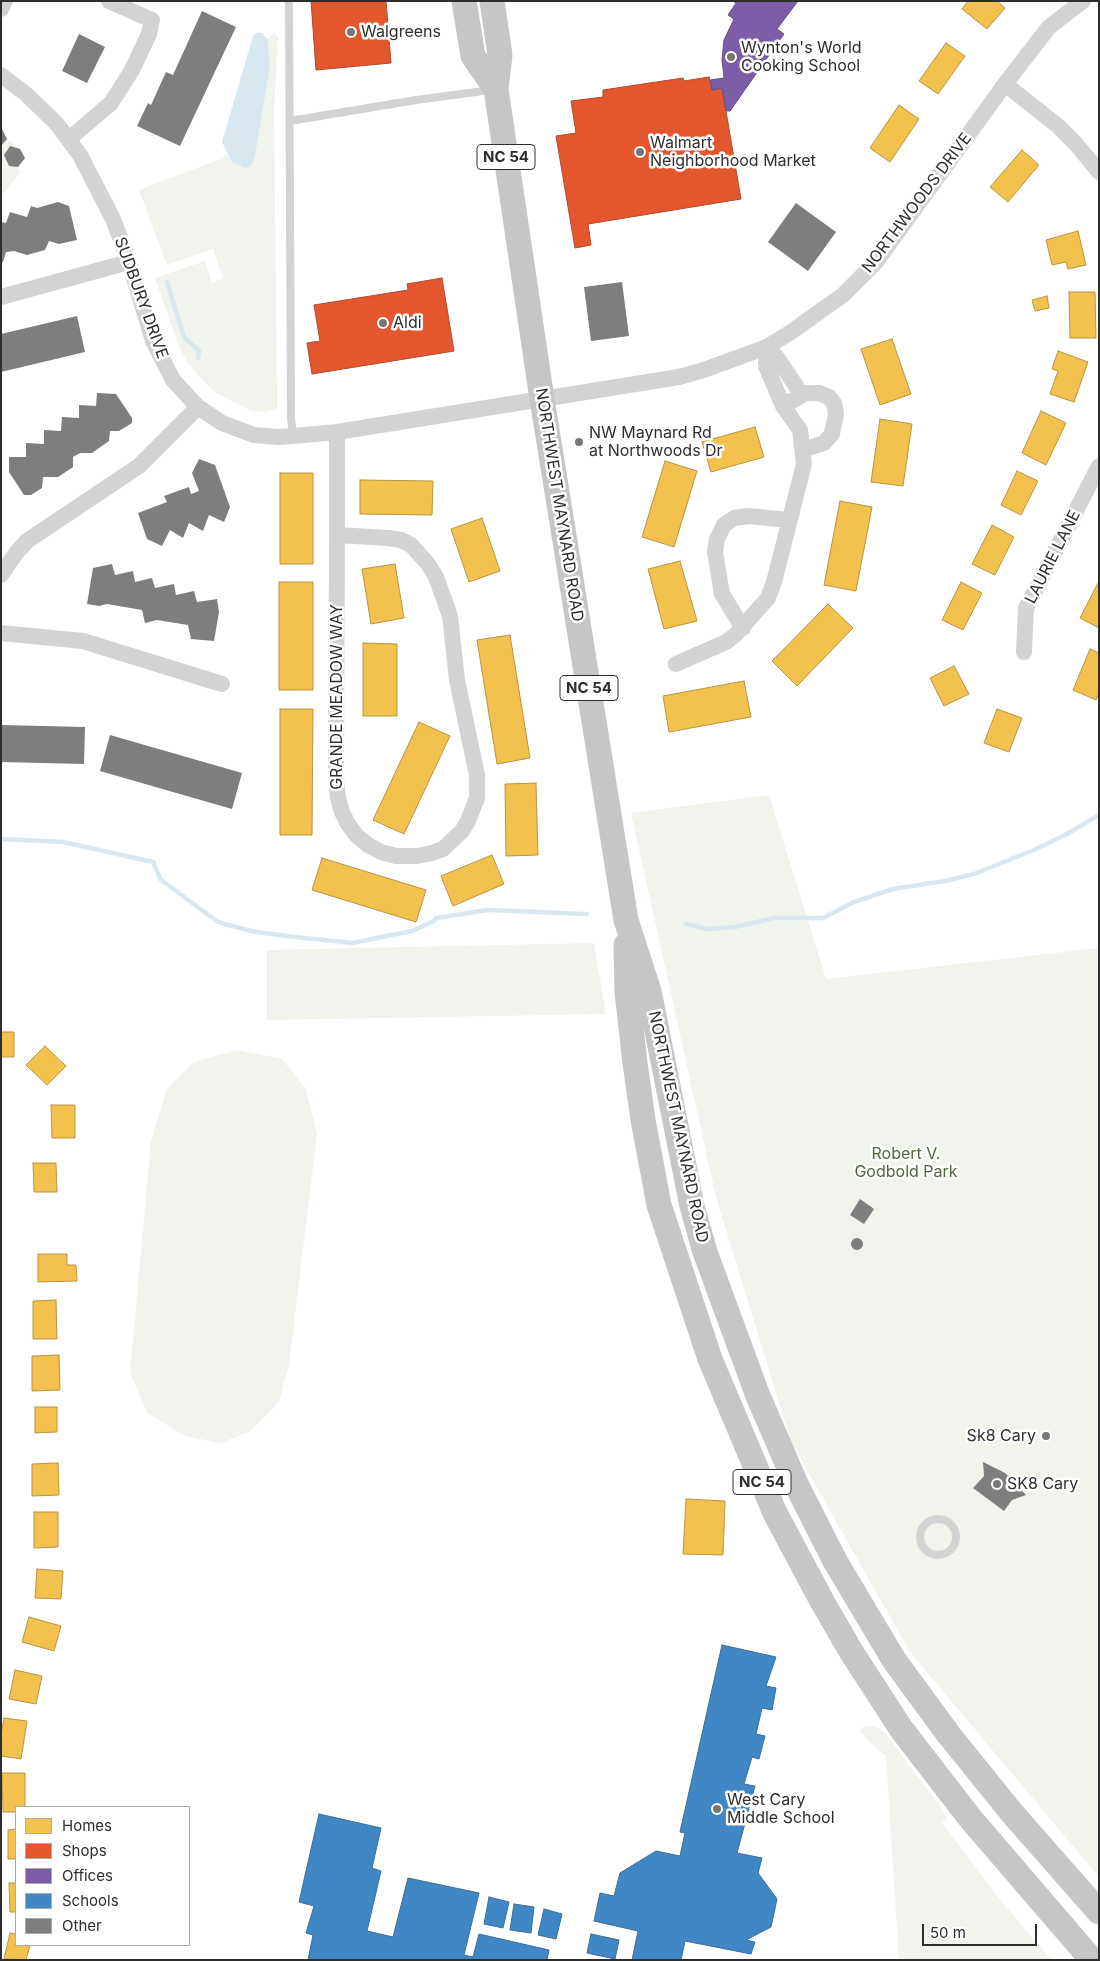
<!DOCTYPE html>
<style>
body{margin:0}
#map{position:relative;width:1100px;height:1961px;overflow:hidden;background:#fff;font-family:Inter,sans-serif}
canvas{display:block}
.frame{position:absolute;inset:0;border:2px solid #2e2e2e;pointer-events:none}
.legend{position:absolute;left:15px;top:1806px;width:175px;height:140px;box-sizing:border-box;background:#fff;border:1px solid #ababab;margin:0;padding:6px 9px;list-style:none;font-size:15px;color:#2e2e2e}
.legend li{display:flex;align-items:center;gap:10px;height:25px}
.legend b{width:25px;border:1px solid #ababab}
.scale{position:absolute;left:922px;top:1924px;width:115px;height:22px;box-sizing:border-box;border:2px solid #2e2e2e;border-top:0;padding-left:6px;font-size:15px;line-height:18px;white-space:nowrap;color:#2e2e2e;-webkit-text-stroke:4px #fff;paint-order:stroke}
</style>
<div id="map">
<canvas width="1100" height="1961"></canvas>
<div class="frame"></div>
<ul class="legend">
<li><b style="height:14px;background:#f2c14e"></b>Homes</li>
<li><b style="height:14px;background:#e4572e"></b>Shops</li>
<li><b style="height:14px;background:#7b5ea7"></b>Offices</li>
<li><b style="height:14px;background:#3f88c5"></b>Schools</li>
<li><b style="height:14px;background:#7e7e7e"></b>Other</li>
</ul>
<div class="scale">50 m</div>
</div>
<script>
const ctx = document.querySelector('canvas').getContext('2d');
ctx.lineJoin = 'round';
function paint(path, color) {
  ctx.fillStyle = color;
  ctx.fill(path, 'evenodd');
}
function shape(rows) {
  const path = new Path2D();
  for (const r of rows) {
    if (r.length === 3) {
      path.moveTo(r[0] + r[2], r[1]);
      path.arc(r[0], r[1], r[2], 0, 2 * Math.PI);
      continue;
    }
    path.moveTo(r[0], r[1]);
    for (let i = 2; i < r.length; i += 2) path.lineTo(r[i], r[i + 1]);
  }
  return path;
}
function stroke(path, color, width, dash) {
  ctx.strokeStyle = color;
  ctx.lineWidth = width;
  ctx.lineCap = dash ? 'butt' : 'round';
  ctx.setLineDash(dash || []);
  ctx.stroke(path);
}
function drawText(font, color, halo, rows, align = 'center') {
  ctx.font = font + ' Inter,sans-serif';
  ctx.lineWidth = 5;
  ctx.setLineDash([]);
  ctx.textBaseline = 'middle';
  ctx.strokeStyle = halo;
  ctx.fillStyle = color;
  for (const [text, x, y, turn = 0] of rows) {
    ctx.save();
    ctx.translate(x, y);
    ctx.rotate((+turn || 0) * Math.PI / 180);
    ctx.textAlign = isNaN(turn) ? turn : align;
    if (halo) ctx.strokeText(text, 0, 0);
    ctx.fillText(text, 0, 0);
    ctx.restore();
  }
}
paint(shape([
 [274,32,278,38,274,111,277,396,277,408,267,412,251,411,214,392,189,365,178,344,155,278,205,261,212,283,223,278,213,249,167,265,139,190,223,158,226,153,231,161,251,166,255,157,270,67,268,40],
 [1,129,7,139,20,149,25,158,18,167,20,173,4,193,1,194],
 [769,795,826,979,1099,948,1099,1877,910,1652,791,1442,716,1197,631,813],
 [594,943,606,1014,267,1020,267,950],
 [237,1050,282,1059,306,1089,317,1134,289,1365,279,1402,250,1431,221,1443,185,1436,147,1413,130,1373,151,1141,167,1089,194,1062],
 [875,1726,886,1734,942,1809,947,1819,942,1823,997,1896,1051,1960,899,1960,886,1756,866,1739,860,1730,864,1727]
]), '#f0f4ec');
paint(shape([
 [256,33,262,33,268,40,270,67,255,157,251,166,245,168,231,161,222,142,253,36]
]), '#d9e7f0');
const homes = shape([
 [968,1,997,1,1005,8,987,29,962,9,968,1],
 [946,43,965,56,938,94,919,81,946,43],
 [899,105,919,119,890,162,870,148,899,105],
 [1022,150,1039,165,1008,202,990,187,1022,150],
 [1078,231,1086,265,1068,269,1066,262,1052,265,1046,240,1078,231],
 [1069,292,1095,292,1096,338,1070,338,1069,292],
 [1047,296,1049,308,1035,311,1032,300,1047,296],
 [892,339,911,394,880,405,861,349,892,339],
 [1058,351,1088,362,1074,402,1050,394,1058,371,1052,369,1058,351],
 [1041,411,1066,423,1046,465,1022,453,1041,411],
 [880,419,912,424,903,486,871,482,880,419],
 [755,427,764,457,711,472,702,442,755,427],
 [665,461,697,471,674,547,642,537,665,461],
 [1017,471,1038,481,1021,515,1001,505,1017,471],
 [280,473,313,473,313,564,280,564,280,473],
 [360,480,433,481,432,515,360,514,360,480],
 [840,501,872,507,856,591,824,585,840,501],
 [482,518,500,571,469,582,451,529,482,518],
 [992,525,1014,537,995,575,972,564,992,525],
 [680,561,697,621,664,629,648,569,680,561],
 [395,564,404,618,371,624,362,569,395,564],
 [279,582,313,582,313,690,279,690,279,582],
 [961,582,982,593,963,630,942,620,961,582],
 [1098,583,1099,583,1099,628,1080,618,1098,583],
 [828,604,853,628,797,686,772,661,828,604],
 [510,635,530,758,497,764,477,640,510,635],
 [363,643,397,644,397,716,363,716,363,643],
 [1090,649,1099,653,1099,693,1096,700,1073,690,1090,649],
 [954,666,969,694,944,706,930,678,954,666],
 [744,681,751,717,669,732,663,696,744,681],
 [280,709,313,709,312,835,280,835,280,709],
 [997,709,1022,718,1009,752,984,743,997,709],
 [419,722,450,736,404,834,373,820,419,722],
 [536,783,538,855,506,856,505,784,536,783],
 [492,855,504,884,453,906,441,876,492,855],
 [322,858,426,890,416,922,312,890,322,858],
 [1,1032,14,1032,14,1057,1,1057,1,1032],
 [45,1046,66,1066,47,1085,26,1065,45,1046],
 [51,1105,75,1105,75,1138,52,1138,51,1105],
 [33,1163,56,1163,57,1192,34,1192,33,1163],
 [38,1254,67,1254,67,1265,76,1265,77,1281,38,1282,38,1254],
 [56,1300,57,1339,33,1339,33,1301,56,1300],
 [59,1355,60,1390,32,1391,32,1356,59,1355],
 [35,1407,57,1407,57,1432,35,1433,35,1407],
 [58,1463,59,1495,32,1496,32,1464,58,1463],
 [686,1499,725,1501,723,1555,683,1554,686,1499],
 [34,1512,58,1512,58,1547,34,1548,34,1512],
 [37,1569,63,1571,61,1599,35,1598,37,1569],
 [29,1617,61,1626,54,1651,22,1642,29,1617],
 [15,1670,42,1676,36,1704,9,1699,15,1670],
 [4,1718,27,1721,21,1759,1,1756,1,1734,4,1718],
 [2,1773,25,1773,25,1807,16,1807,16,1812,3,1812,2,1773],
 [16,1829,16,1859,8,1859,8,1830,16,1829],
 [9,1883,16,1883,16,1912,10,1912,9,1883],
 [10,1933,16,1934,16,1945,30,1945,26,1960,4,1959,10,1933]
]);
paint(homes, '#f2c14e');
stroke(homes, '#b79544', 1);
const shops = shape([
 [311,1,386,1,391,63,316,70,311,1],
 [709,77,712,90,722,88,741,199,588,224,591,245,575,248,556,136,576,133,571,101,603,97,603,90,683,78,684,81,709,77],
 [442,278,454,351,312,374,307,343,320,341,314,305,408,290,407,284,442,278]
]);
paint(shops, '#e4572e');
stroke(shops, '#ad4b2e', 1);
const offices = shape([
 [733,1,798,1,777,29,784,34,730,111,726,111,722,88,712,90,710,80,724,78,722,60,724,40,734,19,728,15,736,3,733,1]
]);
paint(offices, '#7b5ea7');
stroke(offices, '#645083', 1);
const schools = shape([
 [722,1645,776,1657,766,1686,776,1688,772,1710,762,1708,756,1734,765,1736,759,1759,752,1757,744,1784,755,1786,737,1853,762,1858,758,1873,777,1899,771,1927,746,1940,755,1942,751,1954,685,1941,681,1960,632,1960,638,1931,594,1921,600,1893,614,1896,620,1873,656,1851,680,1856,685,1833,680,1832,722,1645],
 [319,1814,381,1828,372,1868,381,1871,367,1931,393,1937,408,1878,479,1893,464,1955,473,1957,479,1934,549,1950,547,1960,308,1960,313,1935,306,1933,314,1906,299,1902,319,1814],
 [489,1897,509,1902,503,1928,484,1924,489,1897],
 [514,1904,534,1907,531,1933,510,1930,514,1904],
 [544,1909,562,1914,556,1939,538,1935,544,1909],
 [591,1934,619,1940,615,1959,587,1953,591,1934]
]);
paint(schools, '#3f88c5');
stroke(schools, '#3a6d98', 1);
stroke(shape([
 [167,282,182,331,184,337,199,351,198,358],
 [1,839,63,842,153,862,161,880,218,922,251,931,286,936,352,943,412,931,434,921,436,918,488,910,587,914],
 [686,924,707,929,735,927,774,918,823,918,854,902,893,889,945,881,974,874,1034,850,1067,834,1099,815]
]), '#d9e7f0', 4.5);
paint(shape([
 [202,11,236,27,180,146,137,126,148,103,151,105,166,72,173,75],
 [79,34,105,47,87,83,62,71],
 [1,127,7,139,1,146],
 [10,146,20,149,25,158,18,167,9,166,4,155],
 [58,202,69,206,77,240,59,244,49,241,45,250,27,255,14,251,6,252,3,262,1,263,1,222,6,223,10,212,27,217,31,206,37,208],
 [796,203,836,232,808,271,768,242],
 [622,282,629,336,591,341,584,287],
 [77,316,85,352,1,372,1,334],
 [97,393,116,394,132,418,132,423,119,431,110,431,109,441,92,453,80,453,73,457,73,467,58,477,43,477,42,488,31,495,24,495,9,472,9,457,26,457,26,443,44,444,44,430,61,431,62,417,79,418,79,405,96,406],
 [199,459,215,465,230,507,224,522,209,515,203,531,189,523,183,538,170,530,162,546,147,539,138,513,167,502,164,496,189,487,191,494,199,491,192,473],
 [112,564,115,575,133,571,135,582,152,578,155,588,174,584,176,595,194,591,197,602,217,599,219,612,214,641,191,639,188,625,157,620,145,623,142,610,107,604,99,606,87,604,93,568],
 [1,725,85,727,84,764,1,762],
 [110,735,242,773,232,809,100,771],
 [860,1199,874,1209,864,1224,850,1215],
 [857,1244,6],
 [983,1462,1005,1473,1026,1495,1012,1500,1004,1511,973,1488,984,1476]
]), '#7e7e7e');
stroke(shape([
 [289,1,291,418,293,436],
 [290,121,416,100,491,90],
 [938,1537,18]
]), '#d3d3d3', 8);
stroke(shape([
 [1,9,5,1],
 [1,75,26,94,56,123,80,155,113,219,129,262,153,341,173,380,198,407,222,423,254,435,278,437,293,436,337,432,679,377,701,371,767,347,791,332,843,295,876,262,1005,84,1049,27,1083,1],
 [1005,84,1058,126,1076,144,1099,172],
 [69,139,111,103,132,70,149,34,152,20,109,1],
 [1,297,129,262],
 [767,347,778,359,802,395],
 [783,406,806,393,819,393,829,397,834,403,836,414,832,434,824,443,803,450],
 [337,432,337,535],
 [337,535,388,538,401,540,411,545,428,564,436,577,450,616,457,680,477,775,477,798,468,821,462,831,443,849,432,853,417,856,396,856,381,852,368,845,357,836,348,824,342,812,338,798,336,779,337,535],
 [1,575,16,553,27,541,139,466,198,407],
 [743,628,722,594,715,552,717,539,724,525,734,518,749,516,788,520],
 [1,633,83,641,222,684],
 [1024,652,1026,608,1099,466],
 [676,664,726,642,735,635,768,598,774,582,804,464,800,430,783,406,766,366,767,347]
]), '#d3d3d3', 16);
stroke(shape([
 [464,1,473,56,496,89],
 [492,1,500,55,496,89,542,399,626,920,649,991,692,1206,705,1252,758,1396,796,1484,835,1561,894,1660,949,1735,1012,1813,1099,1912],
 [626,945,627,992,635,1063,643,1120,659,1205,710,1359,775,1513,823,1603,852,1653,902,1730,970,1818,1092,1960]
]), '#c6c6c6', 25);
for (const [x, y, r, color] of [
 [351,32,5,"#777"],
 [731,57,5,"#777"],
 [640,152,5,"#777"],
 [383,323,5,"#777"],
 [579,442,5,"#777"],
 [1046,1436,5,"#777"],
 [997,1484,5,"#777"],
 [717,1809,5,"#777"]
]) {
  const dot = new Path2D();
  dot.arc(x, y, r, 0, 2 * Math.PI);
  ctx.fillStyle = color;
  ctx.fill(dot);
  stroke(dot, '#fff', 2);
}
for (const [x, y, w] of [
 [506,157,58],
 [589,688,58],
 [762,1482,58]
]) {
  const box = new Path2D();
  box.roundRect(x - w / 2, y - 12.5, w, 25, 4);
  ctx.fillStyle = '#fff';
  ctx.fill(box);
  stroke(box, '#2e2e2e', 1);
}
drawText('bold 15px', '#2e2e2e', null, [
 ["NC 54",506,157],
 ["NC 54",589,688],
 ["NC 54",762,1482]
]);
drawText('16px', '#2e2e2e', '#fff', [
 ["Walgreens",361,32],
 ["Wynton's World",741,48],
 ["Cooking School",741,66],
 ["Walmart",650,143],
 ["Neighborhood Market",650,161],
 ["Aldi",393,323],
 ["NW Maynard Rd",589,433],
 ["at Northwoods Dr",589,451],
 ["Sk8 Cary",1036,1436,"right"],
 ["SK8 Cary",1007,1484],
 ["West Cary",727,1800],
 ["Middle School",727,1818]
], 'left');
drawText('16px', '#2e2e2e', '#fff', [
 ["NORTHWOODS DRIVE",917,203,-53],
 ["SUDBURY DRIVE",141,298,70],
 ["NORTHWEST MAYNARD ROAD",559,505,81],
 ["LAURIE LANE",1053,557,-63],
 ["GRANDE MEADOW WAY",337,697,-90],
 ["NORTHWEST MAYNARD ROAD",678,1127,78]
]);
drawText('16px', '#51673d', '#fff', [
 ["Robert V.",906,1154],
 ["Godbold Park",906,1172]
]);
</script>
